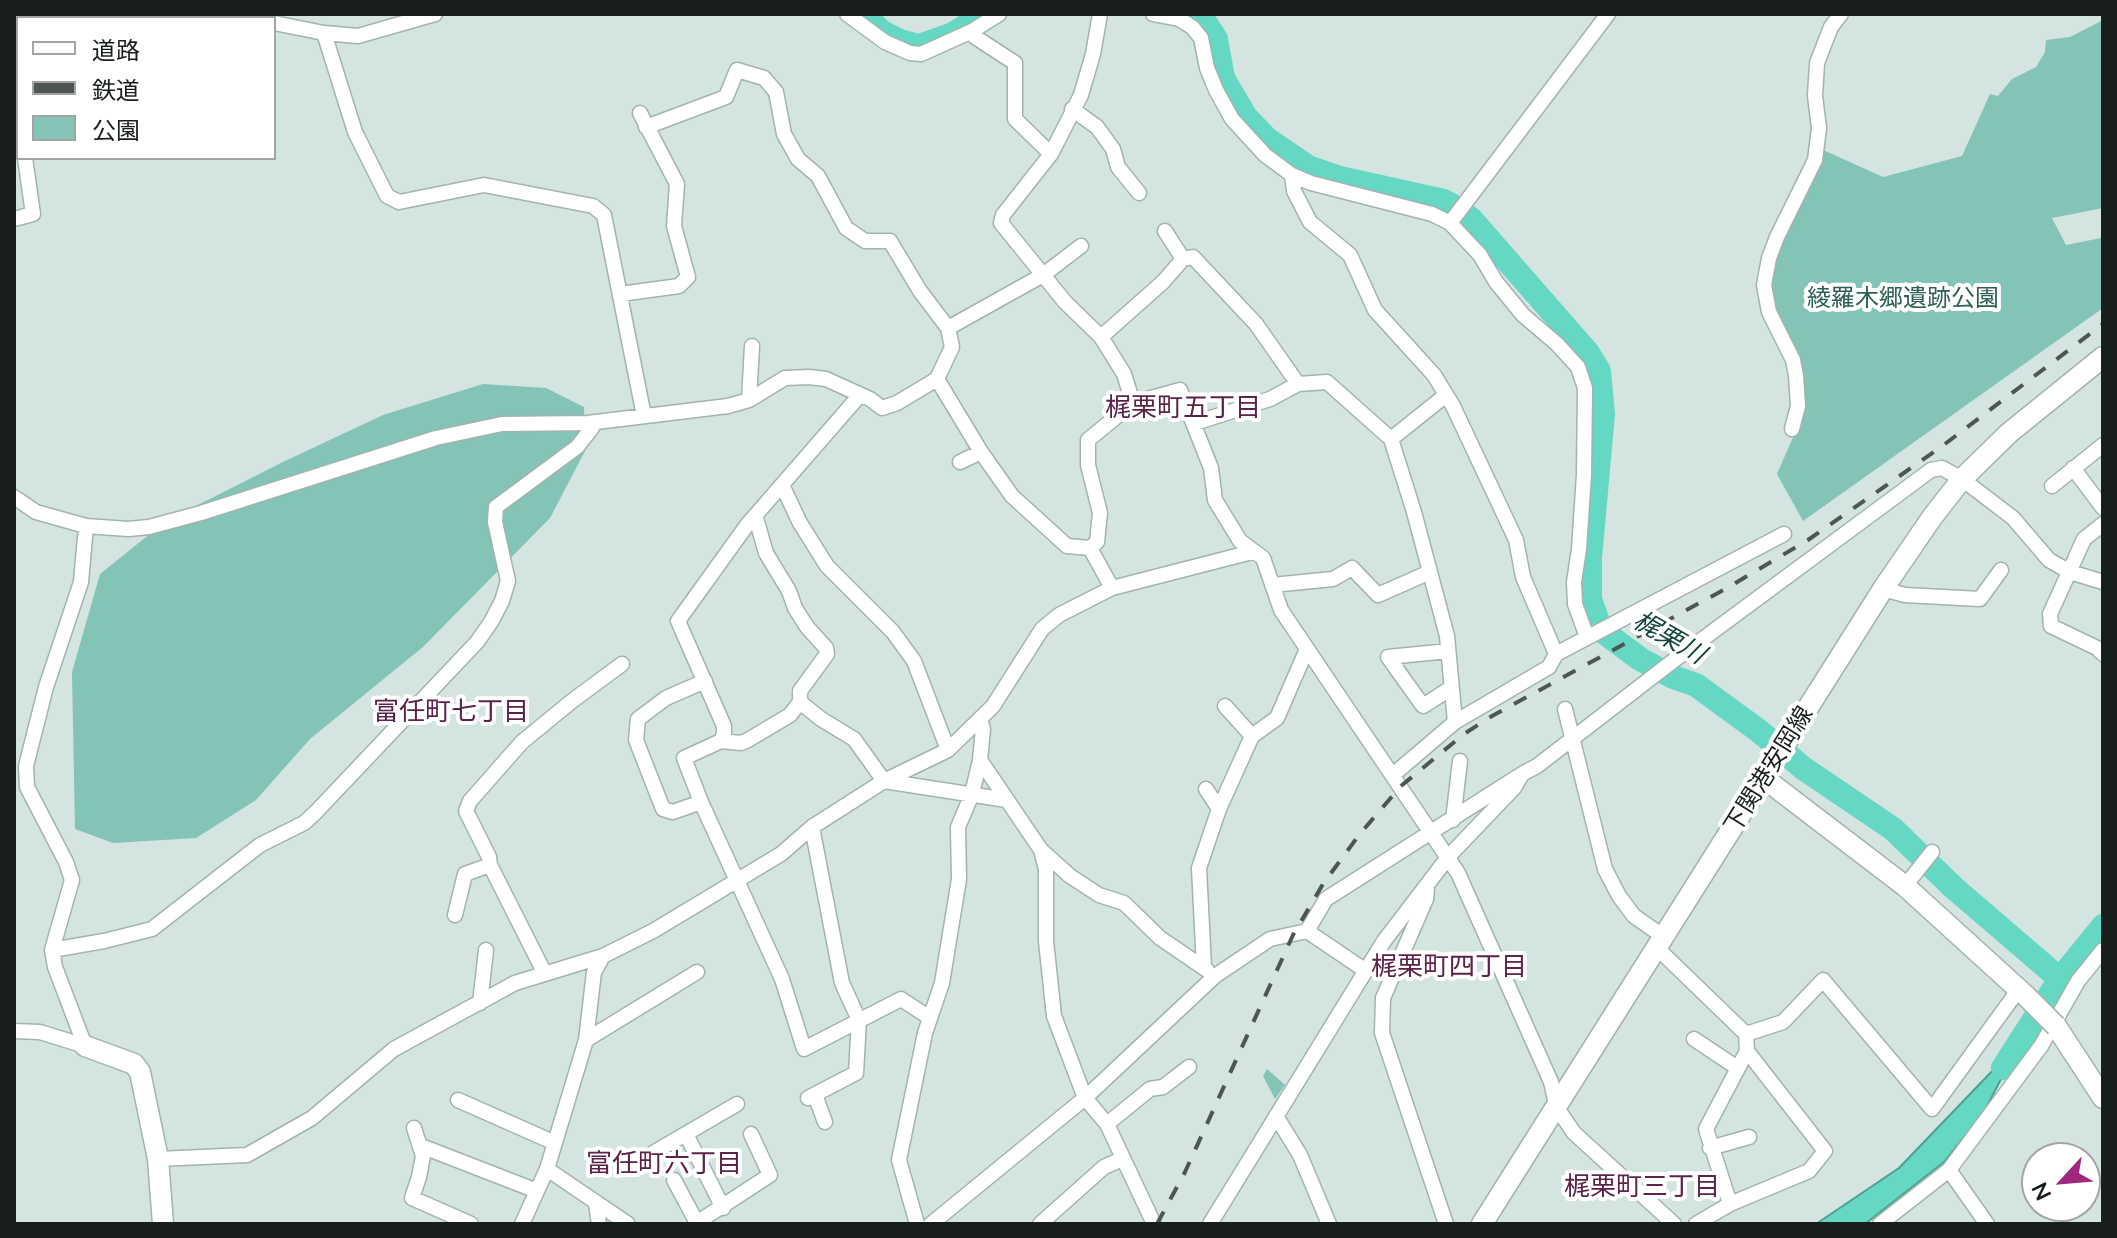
<!DOCTYPE html>
<meta charset="utf-8">
<style>
body{margin:0}
#map{position:relative;width:2117px;height:1238px;overflow:hidden;background:#d4e4e0;font-family:Mulish,"Noto Sans JP",sans-serif}
canvas{display:block}
.frame{position:absolute;inset:0;border:16px solid #181e1c;pointer-events:none}
.legend{position:absolute;left:16px;top:16px;width:260px;height:144px;box-sizing:border-box;background:#fff;border:2px solid #a3a5a4;margin:0;padding:10px 14px;list-style:none;font-size:24px;color:#181e1c}
.legend li{display:flex;align-items:center;gap:16px;height:40px}
.legend b{width:40px;border:2px solid #a3a5a4}
.north{position:absolute;left:2021px;top:1142px;width:80px;height:80px;box-sizing:border-box;background:#fff;border:2px solid #a3a5a4;border-radius:50%;rotate:244deg;font-size:22px;font-weight:700;line-height:32px;text-align:center;color:#181e1c}
.north::after{content:'';display:block;margin:auto;width:28px;height:36px;background:#9f277f;clip-path:polygon(50% 0,100% 100%,50% 72%,0 100%)}
</style>
<div id="map">
<canvas width="2117" height="1238"></canvas>
<div class="frame"></div>
<ul class="legend">
<li><b style="height:10px;background:#fff"></b>道路</li>
<li><b style="height:10px;background:#4e5654"></b>鉄道</li>
<li><b style="height:22px;background:#84c4b6"></b>公園</li>
</ul>
<div class="north">N</div>
</div>
<script>
const ctx = document.querySelector('canvas').getContext('2d');
ctx.lineJoin = 'round';
function paint(path, color) {
  ctx.fillStyle = color;
  ctx.fill(path, 'evenodd');
}
function shape(rows) {
  const path = new Path2D();
  for (const r of rows) {
    path.moveTo(r[0], r[1]);
    for (let i = 2; i < r.length; i += 2) path.lineTo(r[i], r[i + 1]);
  }
  return path;
}
function stroke(path, color, width, dash) {
  ctx.strokeStyle = color;
  ctx.lineWidth = width;
  ctx.lineCap = dash ? 'butt' : 'round';
  ctx.setLineDash(dash || []);
  ctx.stroke(path);
}
function drawText(font, color, halo, rows, align = 'center') {
  ctx.font = font + ' Mulish,"Noto Sans JP",sans-serif';
  ctx.lineWidth = 8;
  ctx.setLineDash([]);
  ctx.textBaseline = 'middle';
  ctx.strokeStyle = halo;
  ctx.fillStyle = color;
  for (const [text, x, y, turn = 0] of rows) {
    ctx.save();
    ctx.translate(x, y);
    ctx.rotate((+turn || 0) * Math.PI / 180);
    ctx.textAlign = isNaN(turn) ? turn : align;
    if (halo) ctx.strokeText(text, 0, 0);
    ctx.fillText(text, 0, 0);
    ctx.restore();
  }
}
paint(shape([
 [2103,20,2103,208,2052,218,2066,245,2101,238,2103,308,1803,521,1777,474,1794,435,1800,412,1770,302,1772,259,1821,149,1883,177,1962,156,1990,94,1998,96,2012,79,2036,67,2045,52,2046,40,2070,37],
 [483,384,546,388,584,407,585,451,550,518,423,647,310,739,256,800,196,838,113,843,75,829,72,672,100,574,166,521,283,462,383,415],
 [1267,1069,1285,1085,1275,1099,1263,1076]
]), '#84c4b6');
const water = shape([
 [2020,1042,1984,1112,1944,1162,1865,1224,1816,1224,1899,1168,2020,1042]
]);
paint(water, '#64d8c2');
stroke(water, '#4da090', 2);
stroke(shape([
 [863,14,882,32,900,41,919,46,953,34,984,14],
 [1200,14,1216,39,1223,78,1246,117,1267,139,1308,167,1340,178,1444,201,1455,207,1471,219,1588,353,1599,371,1603,414,1590,558,1590,599,1601,630,1640,659,1673,677,1696,685,1759,731,1803,768,1893,829,1954,888,2060,979],
 [2003,1068,2060,979,2103,926]
]), '#64d8c2', 24);
const street = shape([
 [847,14,885,42,910,53,921,54,972,31,999,14],
 [1100,14,1093,54,1081,95,1051,154,1003,215,1001,223,1065,302,1101,337,1124,374,1133,403],
 [1153,14,1179,19,1192,27,1201,38,1207,68,1216,90,1232,119,1265,155,1292,175,1311,183,1432,214,1450,223,1480,255,1496,282,1523,315,1557,344,1578,367,1585,388,1584,475,1579,549,1574,582,1575,604,1587,637],
 [210,18,232,18],
 [274,23,324,33,358,36,435,14],
 [972,31,975,37,1015,63,1015,119,1051,154],
 [14,32,18,32],
 [324,33,355,132,387,196,399,202,484,185,593,206,604,215,644,416],
 [14,104,18,121],
 [1072,109,1097,127,1113,149,1118,167,1139,193],
 [1292,175,1294,191,1310,222,1350,255,1375,310,1434,375,1453,406,1516,540,1523,577,1556,654],
 [14,219,33,214,25,158],
 [1450,223,1608,14],
 [1165,231,1183,259],
 [620,294,679,286,688,277,674,226,677,184,640,113],
 [948,328,1043,275,1081,246],
 [1101,337,1163,282,1183,259,1193,257,1256,324,1298,384],
 [937,379,981,452,1012,496,1067,546,1090,548],
 [749,400,752,346],
 [1195,423,1270,399,1298,384,1327,382,1391,439,1414,512,1447,636,1455,722],
 [1792,429,1798,406,1796,376,1793,360,1769,312,1764,285,1769,258,1777,237,1815,160,1819,128,1815,96,1817,63,1831,27,1841,14],
 [1391,439,1446,395],
 [960,462,981,452],
 [2073,468,2103,508],
 [2052,486,2103,445],
 [783,487,800,523,827,566,893,632,914,661,948,750],
 [14,497,36,512,86,526,128,529,149,527,201,513,436,438,502,424,588,423,728,406,749,400,785,378,809,377,826,379,870,399,882,408,897,403,937,379,952,347,948,328,920,291,890,241,865,241,846,228,818,176,798,159,784,134,776,92,764,78,737,70,726,97,646,127],
 [756,518,766,553,789,591,795,608,807,627,826,648,827,654,800,691,800,702,790,715,748,740,741,743,721,741,724,735,724,726,678,621,747,525,860,395],
 [2103,524,2084,539,2050,614,2051,626,2097,648,2103,654],
 [1090,548,1097,542,1100,513,1088,465,1088,440,1133,403,1180,390,1211,468,1215,500,1240,541,1263,558,1281,610,1458,873,1551,1082,1557,1108,1574,1133,1674,1224],
 [1090,548,1112,588],
 [1272,585,1333,579,1352,568,1378,595,1430,572],
 [1883,589,1905,595,1980,599,2001,570],
 [1448,651,1388,657,1423,706,1451,688],
 [800,702,821,719,854,739,884,781,1007,800],
 [1225,706,1252,736],
 [1565,709,1605,869,1619,896,1634,916,1664,937],
 [721,741,684,758,701,802,782,979,804,1049,901,999,930,1018],
 [980,760,1041,850,1070,876,1099,895,1124,903,1160,938,1207,970],
 [1394,774,1455,722,1549,667,1556,654,1784,534],
 [1206,789,1219,809],
 [701,802,673,812,663,809,636,740,638,719,666,698,705,681],
 [1453,820,1460,761],
 [1041,850,1046,869,1046,941,1054,1016,1085,1098,1107,1124,1154,1224],
 [1905,886,1932,852],
 [1427,889,1426,899,1383,998,1382,1033,1446,1224],
 [455,915,465,874,490,865],
 [1307,931,1366,971],
 [1657,948,1746,1034],
 [52,950,104,941,152,929,260,845,304,823,315,813,477,642,491,622,502,601,508,581,495,522,496,507,577,447,592,428,588,423],
 [1204,967,1199,868,1219,809,1252,736,1277,718,1307,649],
 [544,972,490,865,489,857,466,811,470,801,522,742,572,701,622,664],
 [480,1003,486,950],
 [14,1031,40,1032,85,1046],
 [1694,1039,1736,1067],
 [586,1040,697,972],
 [85,1046,55,967,52,950,72,880,66,862,27,787,26,766,46,687,81,582,86,526],
 [815,1095,825,1122],
 [808,1098,856,1073,859,1020,842,983,812,827],
 [458,1100,555,1143],
 [1276,1116,1300,1155,1329,1224],
 [1107,1124,1150,1089,1163,1087,1189,1067],
 [414,1128,423,1156,419,1177,412,1198,471,1224],
 [686,1134,723,1208],
 [421,1146,537,1191],
 [1710,1148,1749,1137],
 [653,1153,737,1104],
 [158,1159,247,1155,312,1118,394,1049,515,983,603,956,653,931,781,854,812,827,884,781,948,750,993,706,1042,629,1059,615,1112,588,1252,552],
 [547,1169,628,1224],
 [1949,1170,1987,1224],
 [674,1180,697,1223],
 [596,1204,599,1224],
 [1730,1204,1706,1129,1747,1051],
 [522,1224,547,1169,586,1040,594,972,603,956],
 [695,1224,770,1175,751,1134],
 [917,1224,899,1160,925,1033,942,983,959,879,958,827,972,794,980,760,983,729,980,719],
 [931,1224,1085,1098,1215,976,1270,939,1307,931,1326,899,1519,776],
 [1040,1224,1104,1167,1122,1159],
 [1210,1224,1384,941,1449,856,1514,788,1522,774,1537,766,1673,661,1931,470,1942,468,1962,479,2013,518,2049,560,2070,572,2103,582],
 [1696,1224,1730,1204,1809,1171,1825,1151,1747,1051,1746,1034,1783,1022,1823,980,1932,1109,2019,989],
 [1880,1224,1949,1170,2041,1046,2078,981,2103,950]
]);
const secondary = shape([
 [1765,779,1905,886,2026,996],
 [2056,1026,2103,1098],
 [85,1046,134,1064,140,1072,158,1159,163,1224],
 [1482,1224,1883,589,1933,516,1962,479,2009,433,2103,357]
]);
stroke(street, '#a3b3af', 17);
stroke(secondary, '#a3b3af', 23);
stroke(street, '#fff', 14);
stroke(secondary, '#fff', 20);
stroke(shape([
 [1157,1224,1185,1172,1293,935,1323,884,1359,835,1401,786,1464,734,1492,716,1727,588,1808,540,1941,447,2103,324]
]), '#4e5654', 4, [14, 14]);
const secondaryBridge = shape([
 [2026,996,2056,1026]
]);
stroke(secondaryBridge, '#a3b3af', 23, []);
stroke(secondaryBridge, '#fff', 20);
drawText('24px', '#2e5f55', '#fff', [
 ["綾羅木郷遺跡公園",1903,299]
]);
drawText('24px', '#181e1c', '#fff', [
 ["下関港安岡線",1769,770,-58]
]);
drawText('26px', '#5c224a', '#fff', [
 ["梶栗町五丁目",1183,408],
 ["富任町七丁目",451,712],
 ["梶栗町四丁目",1449,967],
 ["富任町六丁目",664,1164],
 ["梶栗町三丁目",1642,1187]
]);
drawText('italic 26px', '#13473e', '#fff', [
 ["梶栗川",1669,638,30]
]);
</script>
